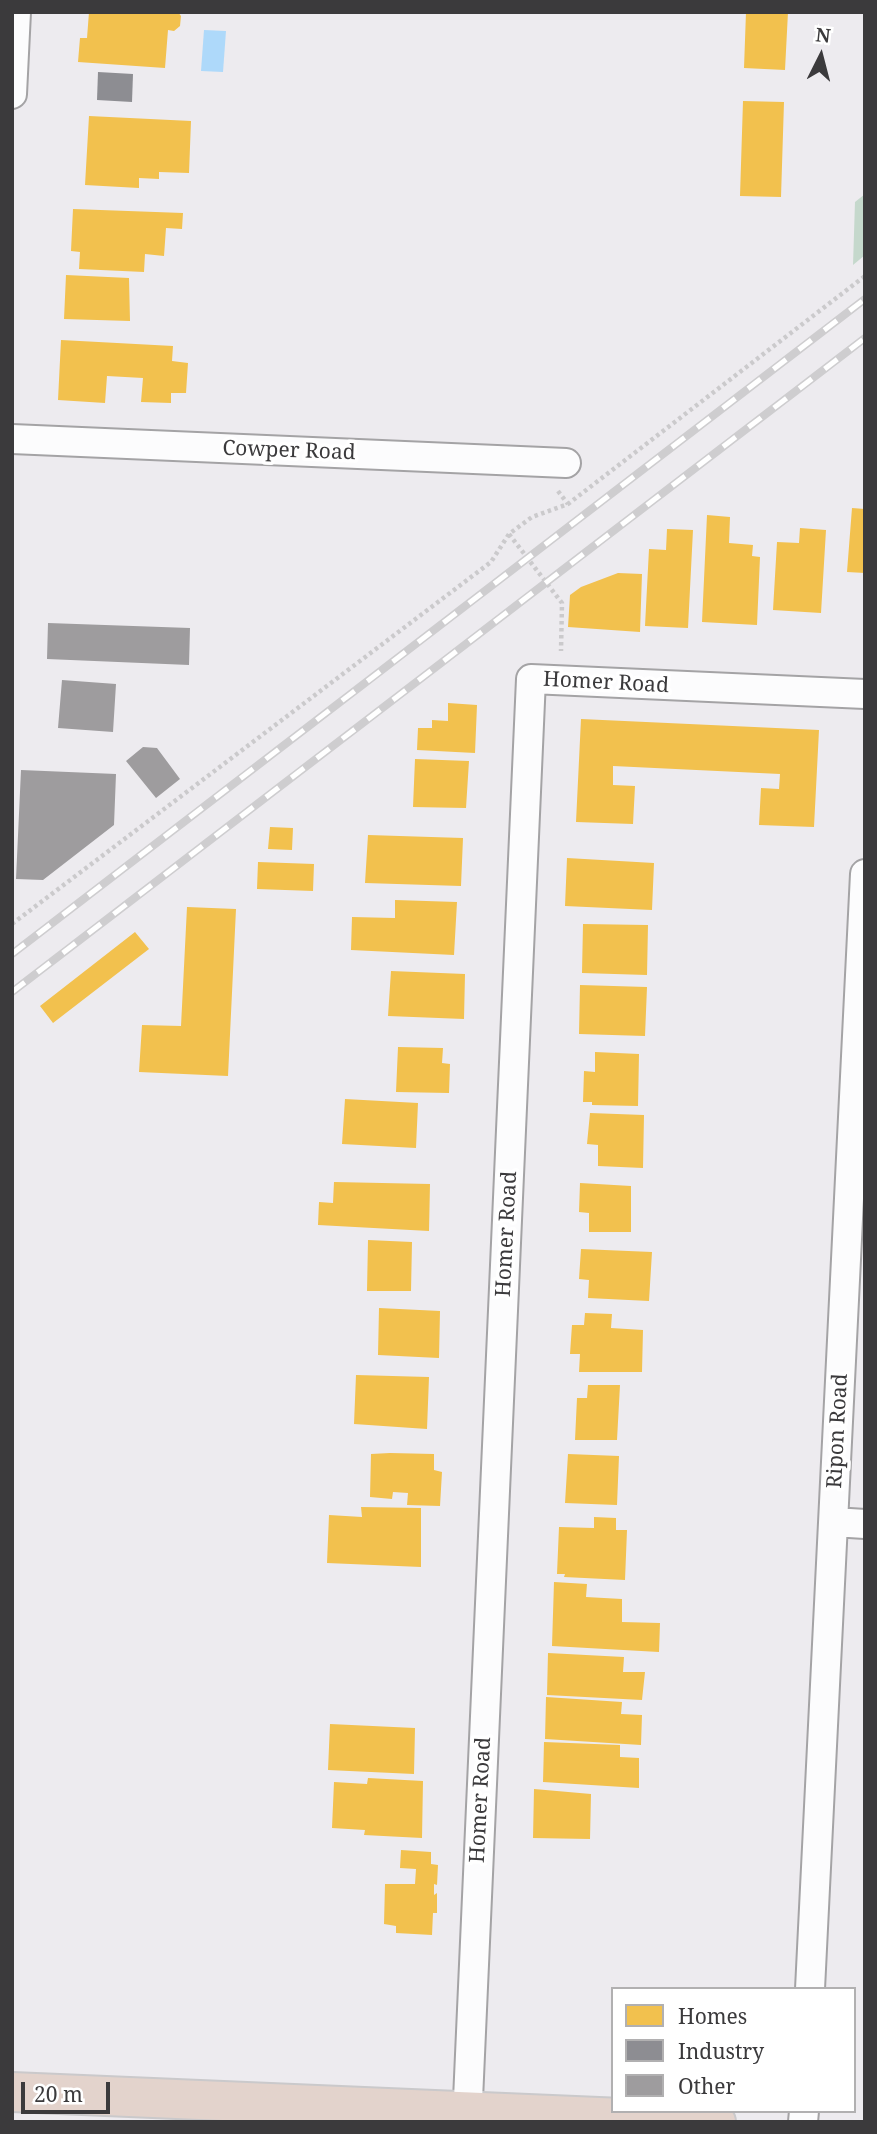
<!DOCTYPE html>
<style>
body{margin:0}
#map{position:relative;width:877px;height:2134px;overflow:hidden;background:#edebef;font-family:"Noto Serif",serif}
canvas{display:block}
.frame{position:absolute;inset:0;border:14px solid #3b3a3c;pointer-events:none}
.legend{position:absolute;left:611px;top:1987px;width:245px;height:126px;box-sizing:border-box;background:#fff;border:2px solid #b1b0b1;margin:0;padding:9px 12px;list-style:none;font-size:21px;color:#3b3a3c}
.legend li{display:flex;align-items:center;gap:14px;height:35px}
.legend b{width:35px;border:2px solid #b1b0b1}
.north{position:absolute;left:786px;top:21px;width:70px;height:70px;-webkit-text-stroke:5px #fff;paint-order:stroke;rotate:6deg;font-size:19px;font-weight:700;line-height:28px;text-align:center;color:#3b3a3c}
.north::after{content:'';display:block;margin:auto;width:24px;height:32px;background:#3b3a3c;clip-path:polygon(50% 0,100% 100%,50% 72%,0 100%)}
.scale{position:absolute;left:21px;top:2082px;width:89px;height:32px;box-sizing:border-box;border:4px solid #3b3a3c;border-top:0;padding-left:9px;font-size:21px;line-height:24px;white-space:nowrap;color:#3b3a3c;-webkit-text-stroke:5px #fff;paint-order:stroke}
</style>
<div id="map">
<canvas width="877" height="2134"></canvas>
<div class="frame"></div>
<ul class="legend">
<li><b style="height:19px;background:#f2c14e"></b>Homes</li>
<li><b style="height:19px;background:#8d8d92"></b>Industry</li>
<li><b style="height:19px;background:#9e9c9e"></b>Other</li>
</ul>
<div class="north">N</div>
<div class="scale">20 m</div>
</div>
<script>
const ctx = document.querySelector('canvas').getContext('2d');
ctx.lineJoin = 'round';
function paint(path, color) {
  ctx.fillStyle = color;
  ctx.fill(path, 'evenodd');
}
function shape(rows) {
  const path = new Path2D();
  for (const r of rows) {
    path.moveTo(r[0], r[1]);
    for (let i = 2; i < r.length; i += 2) path.lineTo(r[i], r[i + 1]);
  }
  return path;
}
function stroke(path, color, width, dash) {
  ctx.strokeStyle = color;
  ctx.lineWidth = width;
  ctx.lineCap = dash ? 'butt' : 'round';
  ctx.setLineDash(dash || []);
  ctx.stroke(path);
}
function drawText(font, color, halo, rows, align = 'center') {
  ctx.font = font + ' "Noto Serif",serif';
  ctx.lineWidth = 7;
  ctx.setLineDash([]);
  ctx.textBaseline = 'middle';
  ctx.strokeStyle = halo;
  ctx.fillStyle = color;
  for (const [text, x, y, turn = 0] of rows) {
    ctx.save();
    ctx.translate(x, y);
    ctx.rotate((+turn || 0) * Math.PI / 180);
    ctx.textAlign = isNaN(turn) ? turn : align;
    if (halo) ctx.strokeText(text, 0, 0);
    ctx.fillText(text, 0, 0);
    ctx.restore();
  }
}
paint(shape([
 [865,194,865,255,853,265,855,202]
]), '#c5d8cc');
paint(shape([
 [204,30,226,31,223,72,201,71]
]), '#aed9fa');
paint(shape([
 [89,12,140,14,140,12,178,12,181,16,180,26,174,31,168,30,165,68,78,62,80,38,87,38],
 [746,12,788,12,785,70,744,68],
 [743,101,784,102,781,197,740,196],
 [89,116,191,121,189,173,159,172,159,179,139,178,139,188,85,185],
 [73,209,183,213,182,229,166,228,164,256,145,254,144,272,79,269,80,252,71,251],
 [66,275,129,278,130,321,64,319],
 [61,340,173,346,172,361,188,363,186,393,171,393,171,403,141,402,143,378,107,376,105,403,58,400],
 [852,508,865,509,865,573,847,572],
 [707,515,730,517,729,543,753,545,752,556,760,557,757,625,702,622],
 [800,528,826,530,821,613,773,610,777,542,799,543],
 [667,529,693,530,688,628,645,626,649,549,666,550],
 [618,573,642,574,640,632,568,627,570,595,581,587],
 [448,703,477,705,475,753,417,750,418,728,432,728,432,720,448,721],
 [581,719,819,730,814,827,759,825,761,788,779,789,780,774,613,766,613,785,635,786,633,824,576,822],
 [415,759,469,761,466,808,413,807],
 [270,827,293,828,292,850,268,849],
 [368,835,463,838,461,886,365,883],
 [567,858,654,863,652,910,565,906],
 [258,862,314,864,313,891,257,889],
 [395,900,457,902,454,955,351,950,352,917,395,918],
 [187,907,236,909,228,1076,139,1072,142,1025,181,1026],
 [583,924,648,925,647,975,582,973],
 [135,932,149,949,53,1023,40,1006],
 [391,971,465,974,464,1019,388,1016],
 [580,985,647,987,645,1036,579,1034],
 [398,1047,443,1048,442,1063,450,1064,449,1093,396,1092],
 [595,1052,639,1054,638,1106,592,1105,592,1102,583,1102,584,1071,595,1072],
 [345,1099,418,1103,416,1148,342,1144],
 [590,1113,644,1115,643,1168,598,1166,598,1145,587,1144],
 [334,1182,430,1184,429,1231,318,1225,319,1202,333,1203],
 [580,1183,631,1186,631,1232,589,1232,589,1213,579,1212],
 [368,1240,412,1242,411,1291,367,1291],
 [581,1249,652,1252,649,1301,588,1298,589,1280,579,1279],
 [379,1308,440,1311,439,1358,378,1355],
 [585,1313,612,1314,611,1328,643,1330,642,1372,579,1372,580,1354,570,1354,572,1325,584,1325],
 [356,1375,429,1377,427,1429,354,1424],
 [588,1385,620,1385,617,1440,575,1440,577,1398,587,1398],
 [390,1453,434,1454,434,1470,442,1472,440,1506,407,1505,408,1493,393,1492,392,1499,370,1497,371,1454],
 [568,1454,619,1456,617,1505,565,1503],
 [361,1507,421,1508,421,1567,327,1563,329,1515,362,1517],
 [594,1517,616,1518,616,1530,627,1530,625,1580,564,1577,565,1574,557,1574,559,1527,594,1528],
 [554,1582,587,1584,586,1597,622,1599,622,1622,660,1623,659,1652,552,1646],
 [548,1653,624,1657,623,1672,645,1672,642,1700,547,1695],
 [546,1697,622,1702,621,1714,642,1715,641,1745,545,1739],
 [330,1724,415,1728,414,1774,328,1770],
 [544,1742,620,1745,620,1757,639,1758,639,1788,543,1782],
 [368,1778,423,1781,422,1838,364,1835,365,1830,332,1828,334,1782,367,1784],
 [534,1789,591,1794,590,1839,533,1838],
 [401,1850,431,1852,431,1864,438,1865,437,1885,434,1884,434,1895,437,1893,437,1913,433,1913,432,1935,396,1933,396,1926,384,1924,385,1884,415,1884,416,1869,400,1868]
]), '#f2c14e');
paint(shape([
 [98,72,133,74,132,102,97,100]
]), '#8d8d92');
paint(shape([
 [48,623,190,628,189,665,47,659],
 [62,680,116,684,113,732,58,728],
 [143,747,157,748,180,779,156,798,126,761],
 [21,770,116,774,114,825,43,880,16,879]
]), '#9e9c9e');
const street = shape([
 [12,94,16,12],
 [12,439,566,463],
 [834,1522,865,1524],
 [810,1989,865,874],
 [467,2122,531,679,865,694],
 [803,2122,804,2111]
]);
const highway = shape([
 [12,2092,716,2122]
]);
stroke(street, '#a4a3a5', 32);
stroke(highway, '#cac9cb', 42);
stroke(shape([
 [558,491,568,504],
 [509,534,562,603,561,651],
 [12,924,491,562,509,534,532,517,568,504,865,276]
]), '#cbcacc', 4.5, [3.5, 3.5]);
stroke(street, '#fcfcfd', 28);
stroke(highway, '#e3d3cc', 38);
const rail = shape([
 [12,954,865,299],
 [12,992,865,338]
]);
stroke(rail, '#cecdcf', 8);
stroke(rail, '#fff', 5, [16]);
drawText('21px', '#3b3a3c', '#fff', [
 ["Cowper Road",289,451,2],
 ["Homer Road",606,683,3],
 ["Homer Road",507,1234,-87],
 ["Ripon Road",838,1431,-87],
 ["Homer Road",481,1800,-87]
]);
</script>
